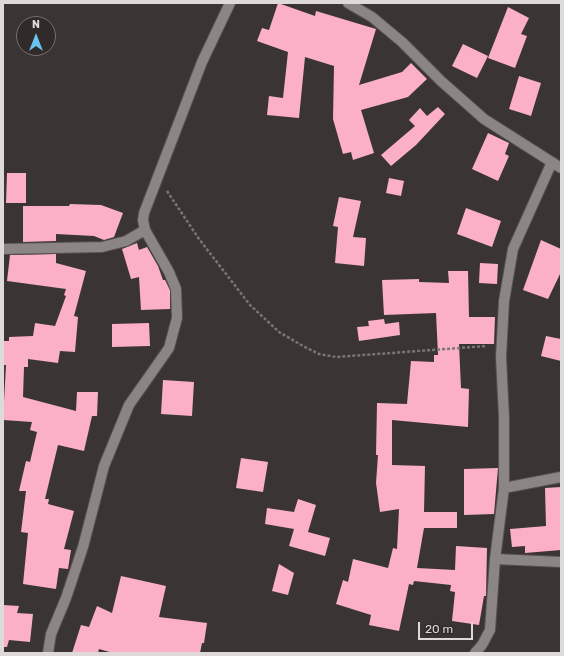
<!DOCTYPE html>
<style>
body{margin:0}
#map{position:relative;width:564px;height:656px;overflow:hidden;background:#3a3534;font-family:Rubik,sans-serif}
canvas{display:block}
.frame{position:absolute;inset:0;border:4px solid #dddad9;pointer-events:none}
.north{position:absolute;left:16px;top:16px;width:40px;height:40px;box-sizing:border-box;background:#302b2a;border:1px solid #757170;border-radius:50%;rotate:0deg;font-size:11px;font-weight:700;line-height:16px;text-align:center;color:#dddad9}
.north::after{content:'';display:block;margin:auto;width:14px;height:18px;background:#6bc3f2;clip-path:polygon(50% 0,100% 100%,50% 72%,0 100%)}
.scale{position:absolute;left:418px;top:622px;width:55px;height:18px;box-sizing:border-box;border:2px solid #dddad9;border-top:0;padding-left:5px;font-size:12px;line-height:14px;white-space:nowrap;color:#dddad9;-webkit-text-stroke:3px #302b2a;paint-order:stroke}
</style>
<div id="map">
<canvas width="564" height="656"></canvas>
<div class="frame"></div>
<div class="north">N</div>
<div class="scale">20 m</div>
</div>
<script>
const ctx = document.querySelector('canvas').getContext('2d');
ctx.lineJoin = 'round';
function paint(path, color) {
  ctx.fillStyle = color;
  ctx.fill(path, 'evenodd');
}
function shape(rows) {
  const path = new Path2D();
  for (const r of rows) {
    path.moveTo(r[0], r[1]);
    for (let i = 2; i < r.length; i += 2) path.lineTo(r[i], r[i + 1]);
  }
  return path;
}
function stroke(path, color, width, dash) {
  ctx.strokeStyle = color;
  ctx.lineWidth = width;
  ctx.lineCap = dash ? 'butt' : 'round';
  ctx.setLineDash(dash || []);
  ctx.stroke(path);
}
paint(shape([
 [278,3,315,16,316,11,376,29,359,85,402,72,411,63,427,79,408,97,361,110,374,153,353,160,351,152,343,154,333,119,334,66,305,57,299,118,267,115,269,96,283,98,288,52,257,41,262,28,269,30],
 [508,7,529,18,521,34,527,36,515,68,488,58],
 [463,44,488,56,477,78,452,66],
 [519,76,541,83,531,116,509,109],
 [438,107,445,114,416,145,391,166,381,155,415,126,409,120,420,108,427,116],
 [488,133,509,143,505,154,509,156,498,181,472,169],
 [7,173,26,173,26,203,6,203],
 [389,178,404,181,401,196,386,193],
 [339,197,361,201,353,237,366,238,364,266,335,263,338,227,333,226],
 [70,204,101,205,123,213,114,237,104,240,94,236,56,234,56,241,23,242,23,206,69,206],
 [466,208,501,221,492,247,457,234],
 [541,240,561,249,561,272,548,299,523,290],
 [137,243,139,250,147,247,158,266,163,280,165,280,170,290,170,309,141,310,139,277,131,279,122,249],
 [56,254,56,263,86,271,74,316,78,317,75,352,60,351,58,363,28,359,28,367,24,367,23,397,76,411,77,392,98,392,97,416,92,416,84,451,58,445,45,499,49,499,48,504,74,511,64,549,71,550,68,569,59,568,56,589,23,584,28,533,21,532,26,491,19,491,26,461,30,462,37,432,30,430,32,422,3,420,6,365,3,365,3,341,9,341,9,337,33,336,35,323,55,326,66,296,64,295,66,289,7,281,10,255],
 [480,263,498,264,497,284,479,283],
 [448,271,468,271,469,317,495,317,494,344,459,344,461,388,469,389,468,427,392,420,392,465,425,466,424,512,457,512,457,528,424,528,417,568,455,570,456,546,487,548,486,596,484,596,479,625,452,621,455,592,450,591,451,585,414,581,413,585,409,584,399,631,369,625,371,615,336,604,343,580,348,582,353,559,388,568,393,548,397,549,399,509,380,512,376,483,378,455,376,455,377,403,407,404,411,361,434,362,434,355,438,355,436,313,384,315,382,280,419,279,419,282,449,283],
 [384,319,385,324,399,322,400,335,359,341,357,327,369,326,368,321],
 [149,323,150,346,112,347,112,324],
 [546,336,561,339,561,361,541,356],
 [163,380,194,382,192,416,161,414],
 [241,458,268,462,263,492,236,488],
 [498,468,494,514,464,515,464,469],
 [561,487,561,550,525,553,525,546,512,547,510,529,546,526,545,488],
 [298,499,316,505,308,532,330,538,325,556,289,546,294,529,265,524,267,508,294,512],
 [279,564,294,573,288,595,272,591],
 [121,576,166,586,159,617,207,623,204,643,202,643,200,653,113,653,99,649,98,653,72,653,81,625,89,627,97,606,112,613],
 [3,605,19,606,17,613,33,614,30,642,9,640,7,647,3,647]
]), '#fbb0c7');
const minor = shape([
 [348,3,372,17,402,42,441,81,484,119,561,168],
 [3,249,102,247,126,241,145,230],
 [504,488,561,477],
 [495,559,561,562],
 [48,653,51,634,66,598,83,547,104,466,129,405,169,348,177,318,176,289,169,272,145,230,143,220,144,213,202,62,230,3],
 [475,653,482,645,490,630,495,559,504,488,504,417,501,357,504,301,513,249,552,162]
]);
stroke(minor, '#565150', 12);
stroke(shape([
 [167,191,199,239,250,305,279,332,303,346,319,354,336,357,487,346]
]), '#7a7675', 2.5, [3, 2]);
stroke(minor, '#8b8583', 10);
</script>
